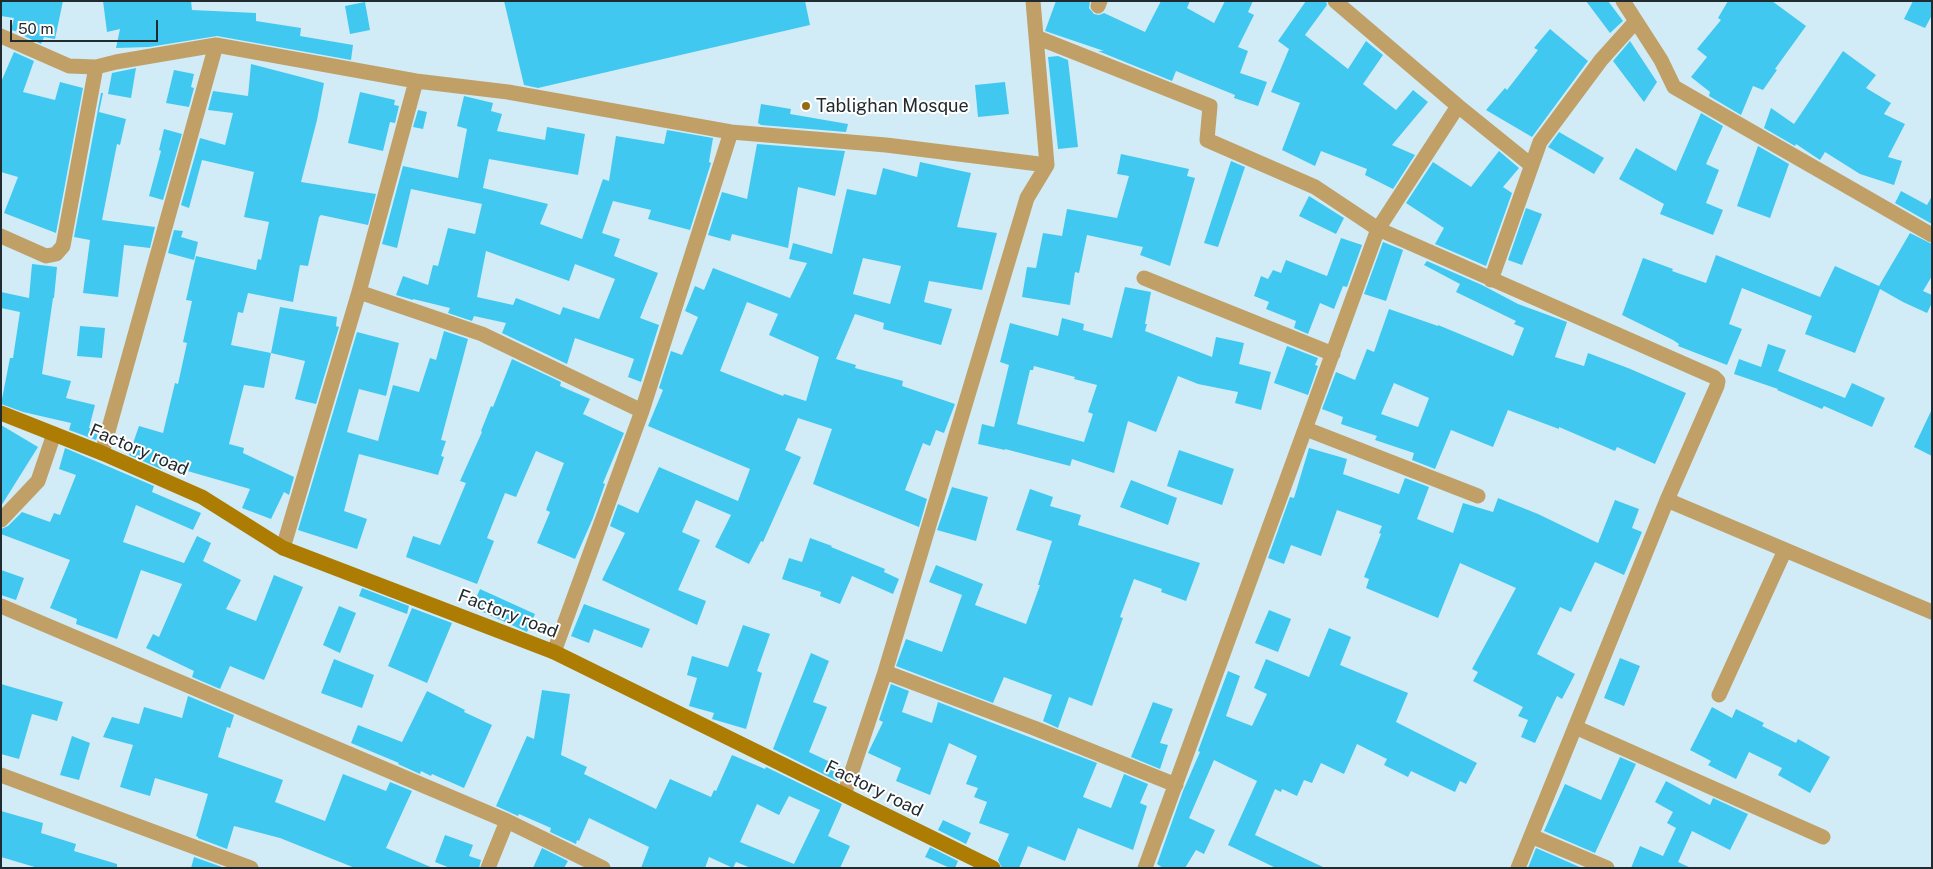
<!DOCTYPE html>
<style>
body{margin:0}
#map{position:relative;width:1933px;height:869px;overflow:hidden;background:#d1ecf6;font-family:"Public Sans",sans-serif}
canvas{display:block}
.frame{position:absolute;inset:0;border:2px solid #212b2f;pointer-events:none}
.scale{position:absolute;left:10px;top:20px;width:148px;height:22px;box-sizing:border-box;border:2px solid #212b2f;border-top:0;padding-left:6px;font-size:15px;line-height:18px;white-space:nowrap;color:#212b2f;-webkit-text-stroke:4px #fff;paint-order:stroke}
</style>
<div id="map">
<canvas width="1933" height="869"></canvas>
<div class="frame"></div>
<div class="scale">50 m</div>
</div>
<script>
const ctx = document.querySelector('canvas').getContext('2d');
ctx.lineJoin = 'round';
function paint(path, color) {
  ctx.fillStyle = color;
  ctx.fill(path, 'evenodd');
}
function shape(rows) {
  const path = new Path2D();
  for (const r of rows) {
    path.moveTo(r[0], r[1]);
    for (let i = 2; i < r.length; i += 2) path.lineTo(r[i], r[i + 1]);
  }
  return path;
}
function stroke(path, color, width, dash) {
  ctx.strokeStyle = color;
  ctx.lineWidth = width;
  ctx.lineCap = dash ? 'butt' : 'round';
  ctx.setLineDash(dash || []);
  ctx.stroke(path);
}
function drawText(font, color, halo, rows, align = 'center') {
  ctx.font = font + ' "Public Sans",sans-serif';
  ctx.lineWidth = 4;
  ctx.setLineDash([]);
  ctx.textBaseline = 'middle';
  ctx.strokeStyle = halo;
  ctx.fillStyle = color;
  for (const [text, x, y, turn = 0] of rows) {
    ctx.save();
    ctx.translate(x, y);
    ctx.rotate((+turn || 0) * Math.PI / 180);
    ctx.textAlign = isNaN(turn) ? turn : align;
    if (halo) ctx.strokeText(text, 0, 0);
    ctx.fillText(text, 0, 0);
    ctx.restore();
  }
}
paint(shape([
 [1,1,63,1,55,39,44,37,41,44,22,35,23,33,11,30,14,18,1,16],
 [103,1,191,1,192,10,256,13,256,21,301,28,300,36,353,45,351,60,217,36,149,47,116,48,120,29,107,32],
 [504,1,805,1,810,25,538,88,524,85],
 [1056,1,1090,1,1089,8,1094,14,1099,15,1104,13,1145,32,1161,1,1190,1,1187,8,1214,23,1225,1,1253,1,1248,12,1254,15,1238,47,1248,51,1240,73,1267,82,1258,106,1234,98,1235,95,1176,71,1172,81,1098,51,1104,51,1045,31],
 [1306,1,1326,1,1327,5,1305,35,1348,69,1366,41,1383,55,1363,84,1396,110,1413,90,1428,102,1392,145,1415,155,1393,189,1365,175,1367,169,1321,151,1315,166,1282,150,1300,103,1271,92,1289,49,1278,41],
 [1586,1,1608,1,1623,21,1610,33],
 [1728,1,1772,1,1806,26,1775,69,1777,70,1763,90,1753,86,1741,115,1709,96,1710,92,1691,77,1707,57,1697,49,1721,20,1718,18],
 [1913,1,1932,1,1932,15,1925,28,1904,19],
 [365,2,370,30,350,34,345,6],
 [1550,29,1588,61,1532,137,1486,110,1505,88,1507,90,1538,50,1534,48],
 [1630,41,1657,82,1644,102,1613,61],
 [1843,51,1876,75,1866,88,1891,103,1884,114,1905,124,1888,157,1902,161,1894,185,1860,174,1825,152,1820,160,1796,144,1795,146,1764,128,1771,108,1794,124],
 [14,52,34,61,23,92,55,100,60,82,83,88,56,233,4,213,18,177,1,172,1,82],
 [1058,56,1068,60,1078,147,1058,149,1048,57],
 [251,64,324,83,317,120,301,182,376,194,368,225,321,215,319,217,308,266,300,265,293,302,248,293,243,313,238,312,231,345,271,353,264,388,244,385,229,444,244,448,243,453,294,477,289,495,284,492,271,519,242,508,250,489,177,468,176,470,163,466,161,469,129,455,139,426,163,433,175,383,178,384,187,343,183,342,192,301,186,300,196,256,256,270,258,259,261,260,269,222,244,217,254,172,202,160,189,208,181,205,200,138,225,145,233,113,208,110,213,91,248,96],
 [136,68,131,98,108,94,112,73],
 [174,70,194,74,191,87,194,88,189,107,166,103],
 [1005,82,1009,114,978,117,975,85],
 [360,92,395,100,394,105,399,106,395,123,390,122,383,151,348,143],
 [101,93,103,93,99,112,126,119,120,145,117,144,102,220,155,227,150,248,124,245,118,297,83,293,90,240,74,237],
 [464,96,493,103,491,111,502,114,497,131,545,140,547,127,585,134,578,175,489,159,483,188,548,204,540,224,582,239,603,179,609,181,616,136,664,144,667,130,713,138,709,162,711,163,690,230,648,219,651,210,613,201,602,233,620,239,614,256,658,273,640,318,659,325,641,382,628,377,634,359,575,338,567,364,502,333,506,323,474,316,472,321,448,313,450,308,413,299,413,300,396,295,403,276,428,285,433,265,438,266,448,228,475,234,482,204,411,189,397,248,382,244,403,166,458,178,467,129,457,126],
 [486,251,569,281,575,264,615,279,599,319,563,307,560,315,516,298,513,305,477,297],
 [761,104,791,109,790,114,848,124,846,132,761,125,758,123],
 [418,110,427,112,423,129,413,127],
 [1701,113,1723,126,1706,164,1719,170,1706,203,1723,210,1713,235,1660,214,1664,204,1619,179,1636,148,1676,171],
 [164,129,182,134,163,200,149,196,161,151,159,150],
 [1559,132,1604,158,1594,174,1548,147],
 [757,144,845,151,835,196,798,187,788,248,732,234,730,241,708,235,722,192,747,199],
 [1758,146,1789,164,1770,218,1737,206],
 [1499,151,1519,168,1503,187,1512,193,1486,266,1435,244,1444,228,1406,203,1433,162,1471,187],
 [1121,154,1189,169,1187,176,1195,178,1170,266,1140,255,1143,247,1087,235,1079,273,1075,272,1070,305,1022,297,1027,267,1036,268,1043,233,1062,236,1067,209,1117,218,1129,176,1117,174],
 [1231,161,1245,167,1218,247,1204,243],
 [920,162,971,173,957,227,997,233,982,290,929,281,924,302,952,309,941,345,883,329,884,323,855,314,836,359,856,365,855,368,903,381,902,386,955,404,944,433,936,430,930,446,923,443,905,490,927,499,919,527,813,484,832,429,798,418,785,450,801,457,763,542,761,541,749,564,715,547,731,515,696,500,682,532,700,540,678,590,706,601,697,625,602,580,625,533,610,526,618,504,638,513,659,467,738,501,750,469,648,426,663,390,659,388,671,351,682,355,698,317,685,311,695,286,704,290,713,268,790,298,807,263,789,259,793,243,832,254,847,189,876,195,883,168,917,177],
 [863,258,901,266,890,304,853,294],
 [747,302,778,314,769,335,819,357,806,401,784,394,783,396,720,371],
 [1901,191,1927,205,1932,196,1932,224,1895,203],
 [1309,196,1344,218,1336,234,1299,216],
 [1526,208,1542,214,1522,265,1508,260],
 [174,230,183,231,181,237,198,242,194,260,168,253],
 [1910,233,1932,244,1932,276,1923,291,1932,295,1932,303,1927,313,1903,302,1880,289,1855,353,1805,334,1812,316,1742,288,1729,324,1742,329,1727,365,1678,346,1679,344,1673,340,1622,315,1643,258,1673,269,1672,271,1706,283,1716,255,1820,297,1835,266,1879,286],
 [1341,238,1362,245,1347,287,1343,286,1334,309,1320,303,1308,334,1294,328,1296,321,1266,309,1269,302,1254,296,1261,276,1268,279,1273,270,1281,273,1286,260,1327,276],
 [1383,242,1403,250,1386,301,1364,294],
 [1427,261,1482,285,1518,304,1567,322,1555,357,1584,366,1588,353,1628,368,1686,393,1655,464,1617,447,1615,451,1559,427,1559,429,1508,410,1493,447,1451,430,1435,469,1412,460,1414,453,1375,440,1377,436,1341,424,1343,417,1322,409,1336,372,1355,380,1367,349,1374,352,1389,309,1438,326,1438,325,1513,356,1524,328,1514,324,1516,321,1456,292,1460,284,1424,265],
 [1394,383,1429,398,1418,427,1381,414],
 [32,264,57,267,54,298,53,298,42,374,71,381,66,398,95,405,89,428,99,430,96,440,69,430,71,423,23,412,1,404,10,358,13,358,20,312,1,308,1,292,29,298],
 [1125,287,1151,292,1145,324,1147,324,1145,331,1212,357,1216,337,1244,343,1239,364,1271,372,1261,410,1235,403,1238,392,1198,384,1178,376,1156,432,1128,421,1114,473,1072,459,1070,466,1005,449,1005,450,978,444,982,424,994,427,1009,365,1000,362,1010,323,1058,336,1062,318,1084,324,1083,330,1112,338],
 [1034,366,1075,377,1074,379,1097,385,1088,412,1093,414,1084,442,1017,424,1030,370,1033,370],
 [280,307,337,317,336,326,339,327,316,404,295,399,305,361,271,353],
 [80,326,105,328,102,358,77,356],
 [444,331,468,339,441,440,446,441,441,456,444,457,438,475,359,454,344,511,367,519,357,549,298,530,357,332,399,343,386,396,359,389,347,432,378,441,393,385,419,392,430,358,436,360],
 [1768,344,1786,350,1778,371,1845,398,1852,383,1885,398,1872,427,1824,406,1822,409,1777,390,1778,389,1734,374,1739,359,1761,367],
 [1287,346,1318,358,1315,365,1318,366,1308,395,1274,383],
 [512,359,561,382,560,386,590,399,583,414,624,433,603,483,605,484,593,518,575,559,537,543,550,512,546,510,564,463,536,451,516,497,505,493,487,538,494,541,477,584,406,557,413,536,440,545,466,483,460,481,482,432,481,431,491,406,493,407],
 [1932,409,1932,456,1914,447],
 [1,425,38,447,1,506],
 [65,448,154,486,152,492,201,513,193,530,136,505,123,542,184,563,197,536,211,543,203,561,241,580,226,609,256,621,274,575,303,587,264,680,230,666,220,689,192,677,194,671,146,648,153,634,159,637,182,584,141,570,117,639,76,624,77,619,50,608,70,560,1,534,1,529,8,526,22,512,50,522,54,513,60,515,76,475,59,469],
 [1309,448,1347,459,1343,474,1399,494,1405,478,1429,487,1417,519,1453,533,1463,503,1493,512,1498,498,1538,514,1598,543,1615,500,1639,509,1632,528,1642,532,1624,575,1595,562,1571,612,1560,607,1537,654,1575,674,1562,699,1557,696,1535,743,1521,737,1528,720,1518,716,1523,707,1473,681,1478,672,1472,669,1516,588,1460,563,1438,618,1366,588,1369,579,1364,577,1381,534,1379,533,1382,526,1337,510,1321,556,1291,545,1284,564,1268,558,1290,497,1294,498],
 [1179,450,1234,469,1222,505,1167,486],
 [1131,480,1177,498,1168,525,1120,507],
 [952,487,988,497,976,541,937,530],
 [1030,489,1053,497,1050,506,1081,515,1078,525,1200,563,1186,601,1161,592,1162,589,1134,579,1120,617,1123,618,1092,706,1069,697,1058,728,1043,721,1052,695,1004,677,993,703,896,666,906,639,942,652,962,595,929,582,936,565,983,584,975,605,1026,624,1040,585,1038,585,1052,541,1016,530],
 [810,538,832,546,831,547,885,569,884,572,899,579,893,594,852,576,840,604,820,596,821,592,782,579,789,558,802,562],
 [1,570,24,578,16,600,1,595],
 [362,588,409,606,407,614,359,596],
 [480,589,535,614,527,632,472,607],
 [584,604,650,629,642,648,594,629,589,643,571,636],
 [339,606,356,613,340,653,323,645],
 [412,608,452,623,427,683,388,666],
 [1269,610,1291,619,1278,652,1255,643],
 [743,625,770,634,757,671,762,673,746,729,712,719,714,713,689,706,697,678,687,675,692,656,728,667],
 [1329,628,1351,637,1340,665,1408,693,1396,722,1477,763,1466,784,1460,781,1455,792,1411,771,1408,777,1384,765,1387,759,1357,744,1344,774,1321,763,1312,783,1304,780,1297,796,1282,789,1281,792,1275,789,1255,835,1325,868,1276,868,1228,845,1257,781,1214,760,1189,818,1215,830,1204,854,1196,850,1185,868,1163,868,1157,864,1183,791,1200,752,1198,751,1228,671,1240,676,1226,716,1252,726,1267,694,1254,688,1266,659,1309,677],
 [811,653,829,661,813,702,827,707,809,752,843,768,837,781,773,749],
 [1620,658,1640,666,1624,706,1604,698],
 [334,659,374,675,362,708,321,693],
 [1,684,63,702,57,721,32,714,19,759,1,754],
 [891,684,909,691,902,712,932,723,938,702,1097,763,1083,797,1111,808,1124,774,1148,784,1140,803,1147,806,1133,850,1078,828,1065,861,1028,846,1019,868,1002,868,998,860,1009,834,979,823,987,802,974,797,978,788,966,784,977,756,949,743,930,795,896,781,901,768,868,753,883,722,879,720],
 [542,690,570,694,561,755,587,767,584,774,656,809,670,779,711,797,714,790,716,791,732,755,765,769,766,767,842,804,828,836,850,846,840,868,751,868,736,862,733,868,709,857,705,868,641,868,649,847,589,818,579,841,577,840,576,844,550,832,551,828,519,814,518,816,496,806,527,736,534,739],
 [789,796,820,810,794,864,740,842,757,804,779,815],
 [427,691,465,710,464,712,492,725,464,788,432,774,431,776,421,771,420,774,398,764,399,763,351,743,358,725,402,742],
 [188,696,234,715,230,728,227,727,218,757,283,780,275,802,325,821,343,774,386,791,390,782,412,791,386,848,433,868,355,868,280,838,234,826,227,849,198,838,198,837,196,836,208,794,155,778,150,796,120,787,133,745,103,737,112,717,139,724,144,707,182,718],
 [1153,702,1173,709,1160,743,1168,745,1160,769,1131,757],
 [1712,707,1732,718,1736,709,1764,723,1762,726,1796,743,1798,739,1830,757,1810,793,1778,775,1782,768,1749,752,1736,779,1708,765,1711,761,1690,750],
 [72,736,90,743,79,780,60,775],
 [1620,757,1636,764,1595,853,1544,831,1565,784,1601,800],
 [1666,781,1710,805,1713,798,1748,814,1730,850,1692,831,1678,862,1691,868,1631,868,1640,846,1663,856,1676,828,1667,823,1673,812,1655,802],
 [1,811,43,823,41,833,76,844,74,851,117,864,117,868,38,868,1,857],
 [943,820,971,833,966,844,938,830],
 [445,835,473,845,469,856,481,860,479,868,450,868,435,862],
 [930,847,958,861,955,868,950,868,925,857],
 [542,848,568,861,564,868,533,868],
 [1536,848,1582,868,1528,868],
 [194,857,222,867,222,868,191,868]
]), '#41c8f1');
stroke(shape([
 [1623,1,1661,60,1674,87,1932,235],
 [1098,6,1100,1],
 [1,36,69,66,96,67,116,62,216,45,416,81,508,92,731,132,886,145,1047,165],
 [1036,37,1210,106,1207,140,1315,187,1378,229,1714,377,1718,381,1717,386,1667,500,1518,868],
 [1458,106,1531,165],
 [1,236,46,256,56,254,63,246,96,67],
 [1144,278,1333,354],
 [1491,280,1540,142,1601,60,1636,21],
 [359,292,482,334,642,411],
 [1306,429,1478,496],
 [102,453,216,45],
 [1667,500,1932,612],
 [1,520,38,481,54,434],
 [283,548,359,292,416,81],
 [1,606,507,821,603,868],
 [554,652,642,411,731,132],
 [885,672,1034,728,1176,785],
 [1719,695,1785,550],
 [1575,727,1823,837],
 [1,775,251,868],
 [844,795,885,672,1027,198,1047,165,1033,1],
 [1531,836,1607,868],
 [488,868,507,821],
 [1145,868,1378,229,1458,106,1335,1]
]), '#c1a067', 15);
stroke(shape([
 [1,413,102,453,202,497,283,548,554,652,993,868]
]), '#ad7c03', 15);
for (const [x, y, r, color] of [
 [806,106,5,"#936c15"]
]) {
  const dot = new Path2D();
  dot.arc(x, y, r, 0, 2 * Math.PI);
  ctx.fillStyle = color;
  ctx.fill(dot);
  stroke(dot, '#fff', 2);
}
drawText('18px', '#212b2f', '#fff', [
 ["Tablighan Mosque",816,106]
], 'left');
drawText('18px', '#212b2f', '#fff', [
 ["Factory road",139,450,23],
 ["Factory road",508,614,21],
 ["Factory road",874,789,26]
]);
</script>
